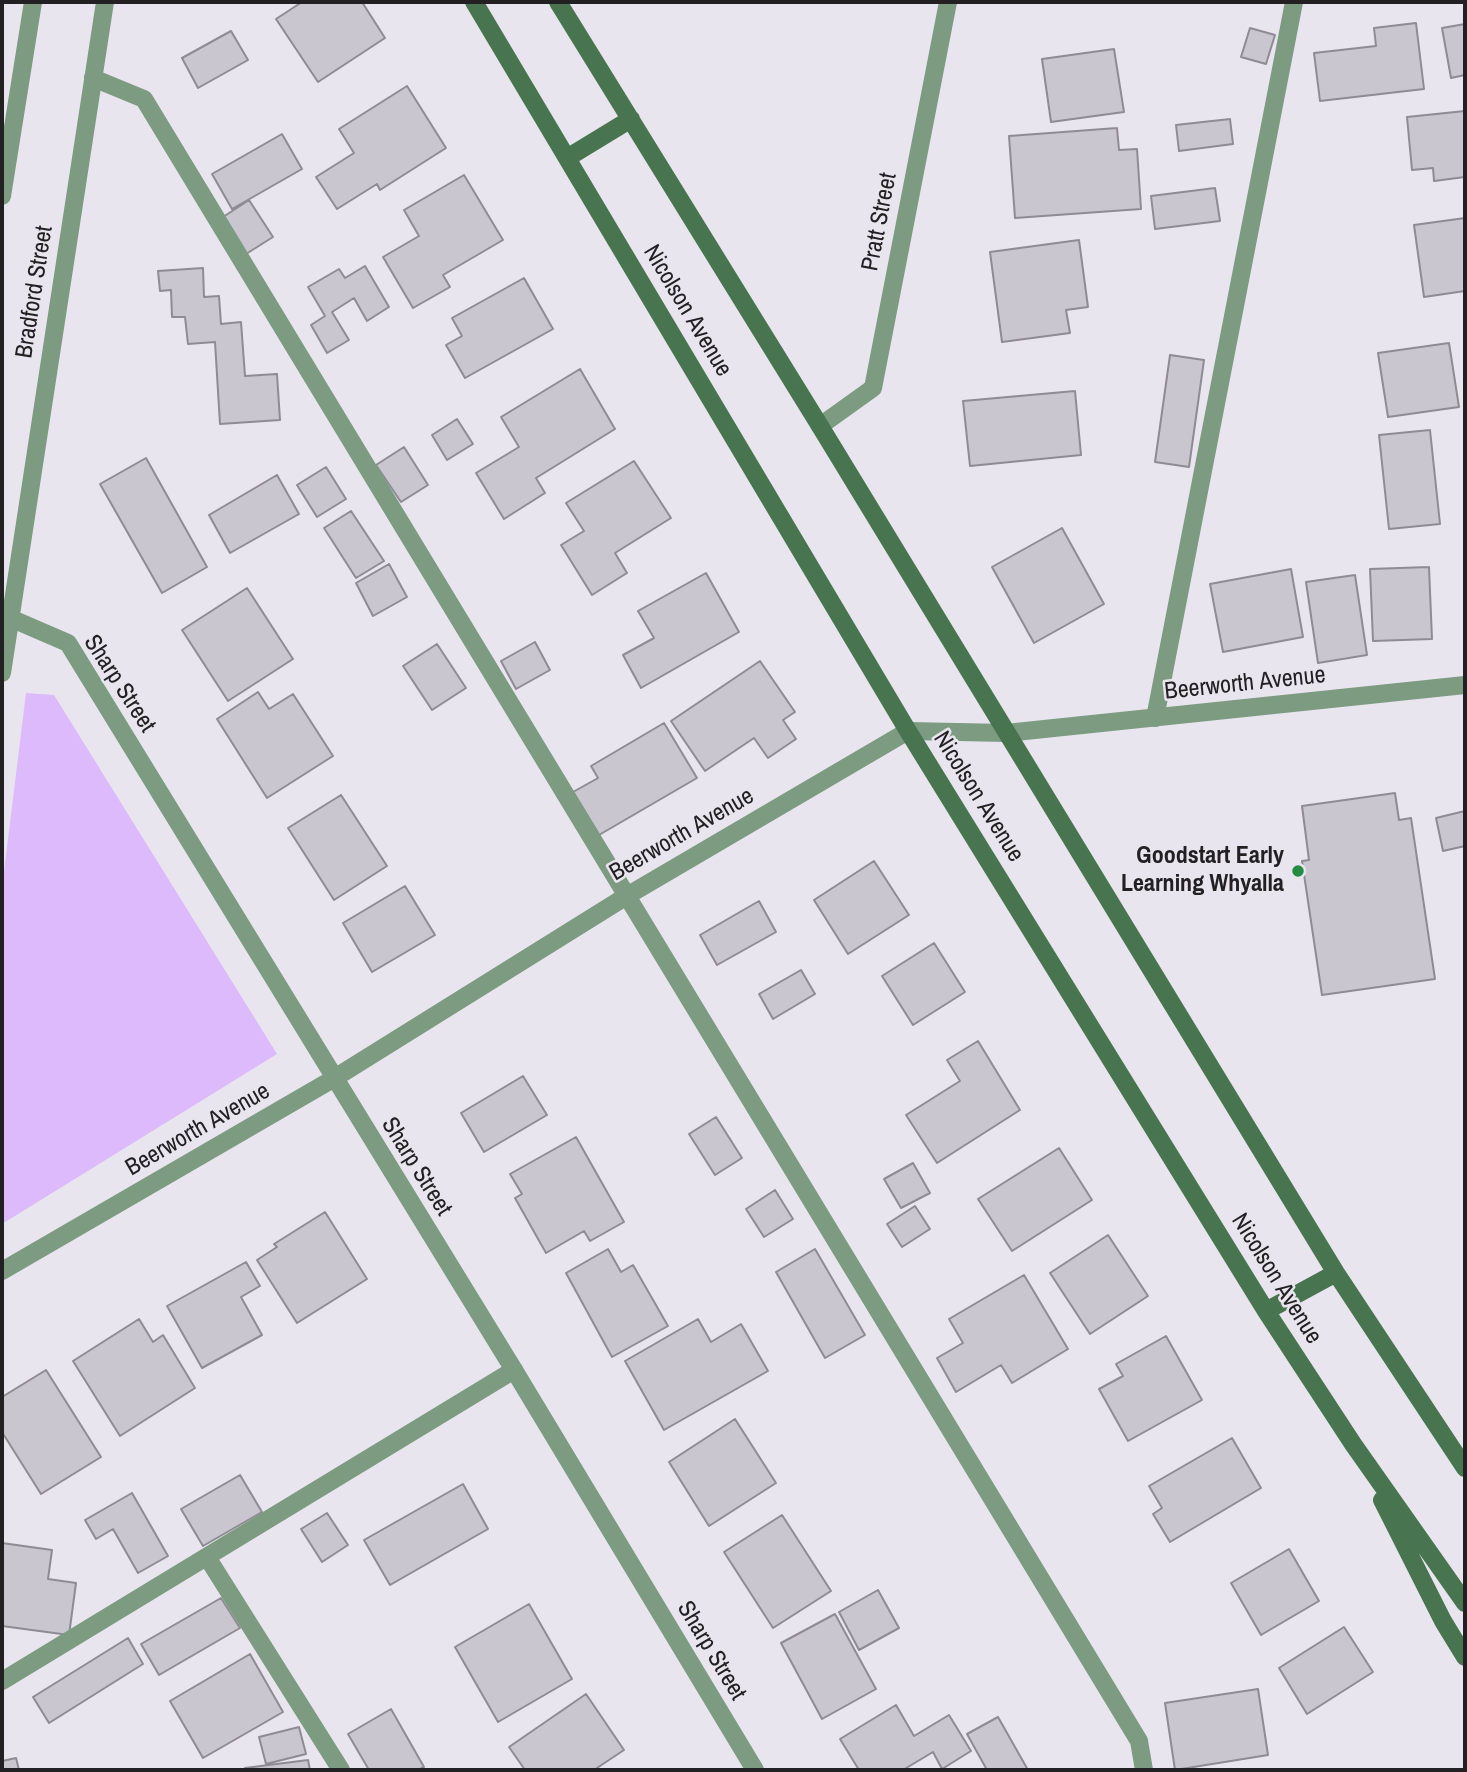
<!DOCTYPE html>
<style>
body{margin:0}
#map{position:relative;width:1467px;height:1772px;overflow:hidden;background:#e9e5ee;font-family:"Archivo Narrow",sans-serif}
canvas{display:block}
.frame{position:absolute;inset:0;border:4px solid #222023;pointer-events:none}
</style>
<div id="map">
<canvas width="1467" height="1772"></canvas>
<div class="frame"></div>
</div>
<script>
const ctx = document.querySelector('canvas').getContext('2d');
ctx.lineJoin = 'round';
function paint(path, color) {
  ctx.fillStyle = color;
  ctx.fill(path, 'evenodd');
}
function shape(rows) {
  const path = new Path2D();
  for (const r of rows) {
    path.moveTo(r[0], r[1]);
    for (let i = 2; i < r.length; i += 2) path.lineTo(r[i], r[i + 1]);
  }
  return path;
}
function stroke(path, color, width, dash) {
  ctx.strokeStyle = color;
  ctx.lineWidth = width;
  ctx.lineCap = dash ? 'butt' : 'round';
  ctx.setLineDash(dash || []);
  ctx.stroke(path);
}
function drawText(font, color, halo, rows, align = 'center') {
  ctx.font = font + ' "Archivo Narrow",sans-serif';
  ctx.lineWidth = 5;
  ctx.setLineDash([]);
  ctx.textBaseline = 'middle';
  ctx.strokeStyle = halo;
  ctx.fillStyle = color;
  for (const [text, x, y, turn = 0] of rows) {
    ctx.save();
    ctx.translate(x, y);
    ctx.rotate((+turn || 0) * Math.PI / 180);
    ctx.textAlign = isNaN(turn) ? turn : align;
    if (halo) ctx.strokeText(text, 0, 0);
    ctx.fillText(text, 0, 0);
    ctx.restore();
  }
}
paint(shape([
 [26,693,54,695,277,1054,2,1224,2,888]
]), '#dcbafc');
const building = shape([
 [302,2,362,2,385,38,318,82,276,19,302,2],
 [1416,23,1424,89,1320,101,1314,53,1376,46,1374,28,1416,23],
 [1465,24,1465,75,1451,78,1442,28,1465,24],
 [1250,28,1275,35,1266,64,1241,57,1250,28],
 [231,31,248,60,198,88,182,58,231,31],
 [1114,49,1124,112,1051,122,1042,59,1114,49],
 [407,86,446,148,380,190,377,184,337,209,316,177,354,153,339,129,407,86],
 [1465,111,1465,177,1434,181,1433,168,1412,170,1407,117,1465,111],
 [1230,119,1233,144,1179,151,1176,125,1230,119],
 [1117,128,1119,150,1137,149,1141,209,1015,218,1009,136,1117,128],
 [282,134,302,169,232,209,212,174,282,134],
 [464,175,503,240,443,275,450,287,413,308,383,257,419,236,404,210,464,175],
 [1215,188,1220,221,1155,229,1151,196,1215,188],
 [249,200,273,237,246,254,223,217,249,200],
 [1465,218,1465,291,1424,297,1414,225,1465,218],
 [1079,240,1088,307,1066,310,1070,333,1002,342,990,252,1079,240],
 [365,266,389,307,367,321,354,298,332,312,349,340,327,353,311,325,325,316,308,287,339,269,345,278,365,266],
 [203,268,204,297,219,296,221,324,241,322,245,376,277,374,280,420,220,424,215,342,188,344,185,317,172,317,171,290,160,291,158,271,203,268],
 [524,278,553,329,465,378,446,345,462,336,452,318,524,278],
 [1449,343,1459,407,1388,417,1378,353,1449,343],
 [1170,355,1204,360,1189,467,1155,462,1170,355],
 [580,369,615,429,536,478,545,493,504,519,476,473,519,447,501,417,580,369],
 [1075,391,1081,455,970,466,963,401,1075,391],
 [457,419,473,444,447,460,432,435,457,419],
 [1430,430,1440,524,1389,529,1379,435,1430,430],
 [404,447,428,485,401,502,376,465,404,447],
 [146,458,207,567,162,593,100,484,146,458],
 [634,461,671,518,615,553,627,573,592,595,561,545,584,531,566,503,634,461],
 [326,467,346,499,317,517,297,485,326,467],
 [277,475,299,514,230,553,209,515,277,475],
 [351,511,384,561,356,578,324,528,351,511],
 [1062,528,1104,604,1034,643,992,567,1062,528],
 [389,564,407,597,373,616,356,583,389,564],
 [1429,567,1432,639,1373,641,1370,569,1429,567],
 [1291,569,1303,637,1223,652,1210,584,1291,569],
 [706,573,739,632,641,688,623,655,654,638,638,611,706,573],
 [1355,575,1367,655,1318,663,1306,582,1355,575],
 [247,588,293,659,228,701,182,630,247,588],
 [535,642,550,670,516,689,501,661,535,642],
 [437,644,466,688,432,710,403,666,437,644],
 [760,661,795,712,783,720,796,739,768,758,754,738,705,771,671,721,760,661],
 [258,692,269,709,293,694,333,756,267,798,217,719,258,692],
 [664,723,697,778,599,835,573,792,598,778,591,766,664,723],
 [1395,793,1399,820,1411,818,1435,979,1322,995,1302,861,1309,860,1302,806,1395,793],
 [341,795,387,866,334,900,288,828,341,795],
 [1465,811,1465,846,1443,851,1436,818,1465,811],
 [874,861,909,915,848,954,814,900,874,861],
 [405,886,435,935,372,972,343,923,405,886],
 [759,901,776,932,717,965,700,935,759,901],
 [934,943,965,992,913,1025,882,976,934,943],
 [801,970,815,994,773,1019,759,994,801,970],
 [978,1041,1020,1110,937,1163,906,1115,960,1081,947,1060,978,1041],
 [523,1076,547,1115,484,1152,461,1113,523,1076],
 [716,1117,742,1158,715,1175,689,1134,716,1117],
 [576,1137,624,1222,590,1241,584,1231,546,1253,515,1198,522,1194,510,1174,576,1137],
 [1059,1148,1092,1200,1012,1251,978,1199,1059,1148],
 [913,1163,930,1193,901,1208,884,1179,913,1163],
 [775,1190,793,1219,764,1237,746,1209,775,1190],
 [915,1206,930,1229,902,1247,887,1224,915,1206],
 [325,1212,367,1279,297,1323,257,1260,277,1247,274,1244,325,1212],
 [1108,1235,1148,1296,1090,1334,1050,1273,1108,1235],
 [608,1249,621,1272,633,1265,668,1326,612,1357,566,1273,608,1249],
 [815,1249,865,1335,825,1358,776,1272,815,1249],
 [246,1262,260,1286,241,1297,262,1335,202,1368,167,1306,246,1262],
 [1024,1275,1068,1349,1012,1383,1001,1365,956,1392,937,1358,963,1343,949,1319,1024,1275],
 [139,1319,153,1342,163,1335,195,1388,120,1436,73,1361,139,1319],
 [698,1319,711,1342,741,1324,768,1371,664,1430,625,1361,698,1319],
 [1166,1336,1202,1400,1128,1441,1099,1389,1123,1376,1116,1364,1166,1336],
 [46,1370,101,1457,41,1494,2,1432,2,1397,46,1370],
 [735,1419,776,1483,709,1526,669,1462,735,1419],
 [1232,1438,1261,1488,1170,1542,1153,1514,1162,1508,1149,1486,1232,1438],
 [240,1475,262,1512,203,1546,181,1509,240,1475],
 [463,1484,488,1529,390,1585,364,1540,463,1484],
 [132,1493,168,1556,138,1573,113,1529,96,1539,85,1520,132,1493],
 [327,1513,348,1545,322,1562,301,1529,327,1513],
 [782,1515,831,1591,773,1628,724,1552,782,1515],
 [2,1543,52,1550,48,1579,76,1583,69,1635,2,1626,2,1543],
 [1289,1549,1319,1601,1261,1635,1231,1583,1289,1549],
 [878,1590,899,1628,859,1650,839,1612,878,1590],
 [221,1598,240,1628,159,1675,141,1644,221,1598],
 [529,1604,572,1679,498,1722,455,1647,529,1604],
 [835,1614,876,1689,822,1719,781,1643,835,1614],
 [1344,1627,1373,1672,1307,1714,1279,1668,1344,1627],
 [128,1638,143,1664,49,1723,33,1697,128,1638],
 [250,1654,283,1712,203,1758,170,1701,250,1654],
 [1258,1689,1268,1755,1175,1770,1165,1703,1258,1689],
 [586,1694,624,1750,594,1770,525,1770,509,1747,586,1694],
 [896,1705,914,1736,949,1715,971,1751,942,1769,933,1752,903,1770,859,1770,840,1739,896,1705],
 [391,1709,424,1767,418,1770,369,1770,348,1734,391,1709],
 [998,1717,1028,1770,987,1770,967,1734,998,1717],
 [299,1727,306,1754,266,1764,259,1737,299,1727],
 [16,1758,19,1770,2,1770,2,1761,16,1758],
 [308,1760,310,1770,245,1770,245,1768,308,1760]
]);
paint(building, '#cac6cf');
stroke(building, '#8f8b93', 2);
stroke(shape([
 [93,78,144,99,1139,1741,1144,1770],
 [1155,718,1294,2],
 [207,1557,341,1770],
 [2,1681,514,1370]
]), '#7c9b81', 18);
stroke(shape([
 [820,426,873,388,948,2],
 [10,618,68,643,514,1370,755,1770],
 [2,1271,333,1079,625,897,908,731,1006,733,1465,685]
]), '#7c9b81', 18);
stroke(shape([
 [2,196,33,2],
 [2,673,105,2]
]), '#7c9b81', 18);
stroke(shape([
 [474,2,908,731,1266,1311,1353,1444,1465,1603],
 [558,2,820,426,1336,1273,1465,1468],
 [567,158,631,119],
 [1266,1311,1336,1273],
 [1382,1500,1443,1621,1465,1657]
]), '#487550', 18);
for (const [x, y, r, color] of [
 [1298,871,7,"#228c42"]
]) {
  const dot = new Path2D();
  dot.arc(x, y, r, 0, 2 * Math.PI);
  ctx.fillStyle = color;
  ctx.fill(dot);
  stroke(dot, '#e9e5ee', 2.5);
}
drawText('24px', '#222023', '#e9e5ee', [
 ["Pratt Street",880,222,-79],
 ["Bradford Street",35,292,-81],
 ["Nicolson Avenue",687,311,59],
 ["Sharp Street",119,684,57],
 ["Beerworth Avenue",1245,684,-6],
 ["Nicolson Avenue",978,797,58],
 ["Beerworth Avenue",682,835,-30],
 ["Beerworth Avenue",198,1130,-30],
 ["Sharp Street",416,1167,58],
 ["Nicolson Avenue",1276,1279,58],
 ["Sharp Street",711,1651,59]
]);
drawText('bold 24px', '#222023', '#e9e5ee', [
 ["Goodstart Early",1284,857],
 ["Learning Whyalla",1284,885]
], 'right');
</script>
